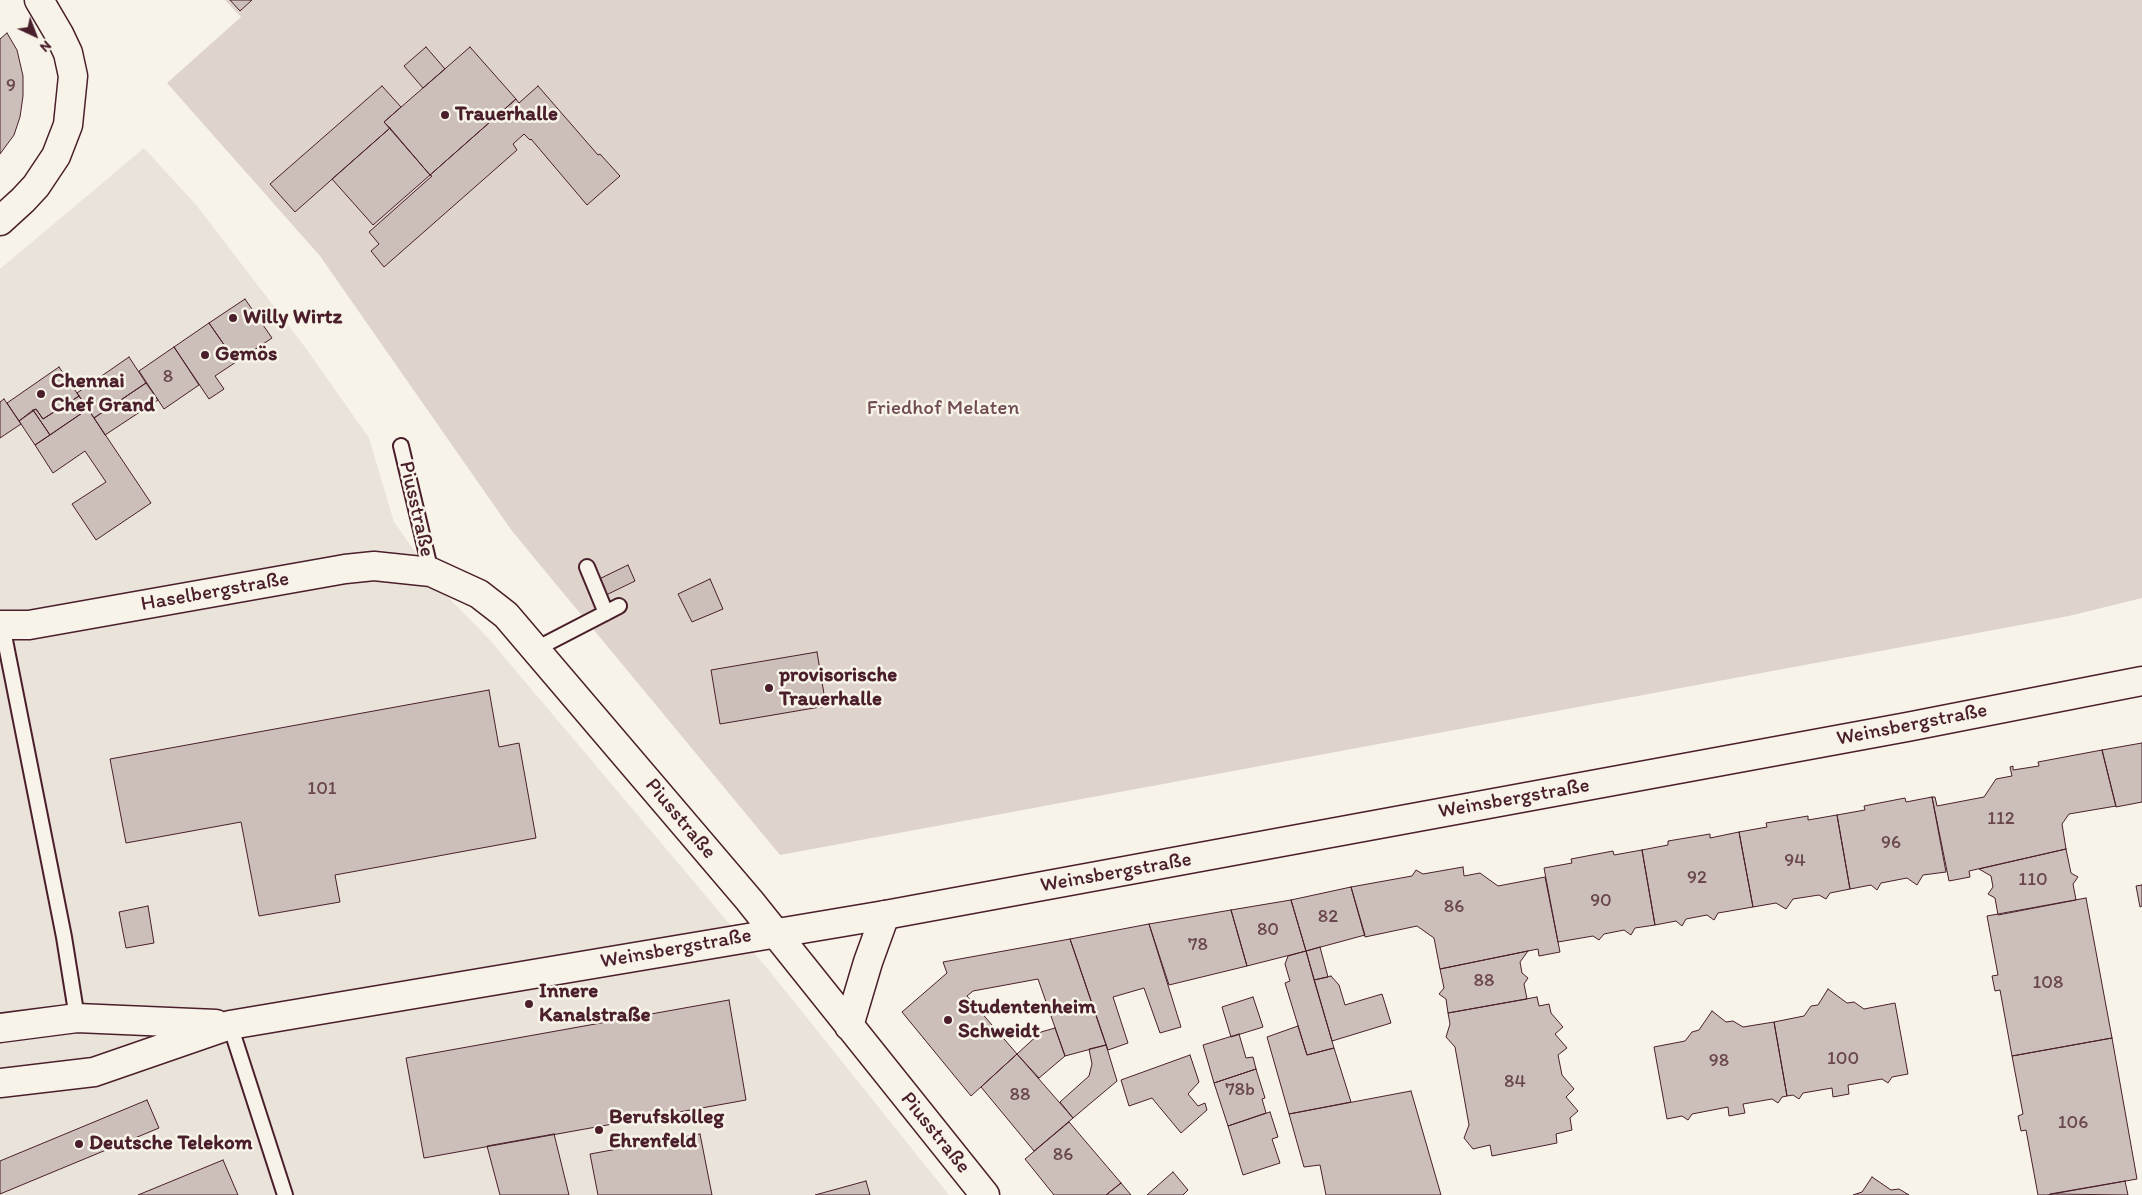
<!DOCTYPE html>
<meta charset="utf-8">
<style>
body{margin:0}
#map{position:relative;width:2142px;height:1195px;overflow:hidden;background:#f7f3e8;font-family:Itim,sans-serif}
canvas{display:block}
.north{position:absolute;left:10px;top:10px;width:50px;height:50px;-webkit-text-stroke:4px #f7f3e8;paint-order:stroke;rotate:137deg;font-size:14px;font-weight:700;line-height:20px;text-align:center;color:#4a1f2b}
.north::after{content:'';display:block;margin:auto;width:18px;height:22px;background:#4a1f2b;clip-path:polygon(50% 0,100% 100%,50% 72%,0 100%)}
</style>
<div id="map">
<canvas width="2142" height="1195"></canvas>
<div class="north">N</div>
</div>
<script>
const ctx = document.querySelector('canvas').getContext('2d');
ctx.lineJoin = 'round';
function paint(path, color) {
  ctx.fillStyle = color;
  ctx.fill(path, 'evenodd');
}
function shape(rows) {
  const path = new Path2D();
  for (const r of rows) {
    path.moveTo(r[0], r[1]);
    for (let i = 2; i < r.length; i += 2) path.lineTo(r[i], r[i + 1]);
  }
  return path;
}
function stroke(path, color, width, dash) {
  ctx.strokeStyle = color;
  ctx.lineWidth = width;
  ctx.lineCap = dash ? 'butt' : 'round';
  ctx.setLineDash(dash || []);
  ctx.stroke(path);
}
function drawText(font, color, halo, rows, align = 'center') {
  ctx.font = font + ' Itim,sans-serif';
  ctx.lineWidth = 5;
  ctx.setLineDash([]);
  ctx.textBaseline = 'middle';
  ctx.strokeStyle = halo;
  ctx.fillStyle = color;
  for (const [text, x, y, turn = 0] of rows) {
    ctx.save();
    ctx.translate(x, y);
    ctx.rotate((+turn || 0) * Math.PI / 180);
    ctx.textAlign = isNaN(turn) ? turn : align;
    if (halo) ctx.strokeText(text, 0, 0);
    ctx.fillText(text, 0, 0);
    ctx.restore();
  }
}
paint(shape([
 [144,148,197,206,305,347,369,438,394,522,445,594,489,639,771,973,949,1195,0,1195,0,269]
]), '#eae3da');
paint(shape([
 [225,0,2142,0,2142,598,2069,616,780,855,512,531,320,256,167,83,241,17]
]), '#ded4cc');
const building = shape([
 [230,0,252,0,240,11,230,0],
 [7,33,17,50,23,76,23,96,20,117,14,135,0,154,0,39,7,33],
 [426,47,445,69,423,88,404,66,426,47],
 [470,47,516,99,430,175,384,122,470,47],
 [382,86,401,107,384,122,390,128,295,212,270,184,382,86],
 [538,86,598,155,600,154,620,176,587,205,531,139,530,140,524,134,513,144,517,150,384,267,371,251,379,244,369,232,432,176,430,175,516,99,519,103,538,86],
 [390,128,430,175,373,225,332,179,390,128],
 [245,299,272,338,236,362,209,323,245,299],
 [209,323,236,362,215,376,224,389,209,399,174,347,209,323],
 [174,347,199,385,164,409,139,371,174,347],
 [129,357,146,383,94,418,77,393,129,357],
 [59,367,79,396,43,419,36,409,19,421,7,403,59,367],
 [146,383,158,400,105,435,94,418,146,383],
 [79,396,88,409,50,435,33,410,36,409,43,419,79,396],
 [4,399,21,424,0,438,0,402,4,399],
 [88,409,151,503,96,540,72,504,106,482,85,451,53,473,35,445,88,409],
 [33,410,50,435,35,445,19,421,33,410],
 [628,565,635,581,602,597,595,581,628,565],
 [710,579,723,609,692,622,678,594,710,579],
 [817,652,826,706,720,724,711,670,817,652],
 [489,690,499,747,519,743,536,838,335,875,340,902,259,916,241,822,126,843,110,759,489,690],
 [2142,743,2142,802,2116,807,2102,750,2142,743],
 [2102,750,2116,806,2069,814,2062,824,2066,849,1969,871,1970,877,1949,881,1932,797,1935,797,1937,806,1984,797,1996,779,2012,776,2010,767,2013,766,2013,770,2039,766,2038,762,2102,750],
 [1932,797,1946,872,1923,875,1917,885,1907,878,1881,883,1877,890,1871,885,1850,889,1837,815,1865,810,1864,806,1905,798,1906,802,1932,797],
 [1837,815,1850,889,1830,893,1826,899,1819,895,1793,899,1786,909,1776,903,1753,907,1739,832,1767,827,1766,823,1808,816,1808,820,1837,815],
 [1739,832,1753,907,1718,913,1714,920,1707,915,1686,919,1682,926,1676,921,1655,925,1642,850,1668,845,1668,841,1710,834,1710,838,1739,832],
 [2066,849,2071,873,2078,877,2073,884,2076,900,1998,915,1995,898,1988,894,1993,887,1991,876,1979,869,2066,849],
 [1642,850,1655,925,1635,928,1631,935,1624,930,1604,934,1599,940,1593,936,1558,942,1544,868,1572,863,1571,859,1613,851,1614,855,1642,850],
 [1463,867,1464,876,1480,873,1498,886,1545,877,1560,952,1539,956,1538,949,1528,951,1440,969,1434,938,1417,926,1365,937,1351,887,1412,876,1416,870,1423,874,1463,867],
 [2142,885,2142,906,2140,907,2136,886,2142,885],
 [1351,887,1365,935,1306,951,1291,900,1351,887],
 [2086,898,2112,1038,2012,1056,2000,990,1995,991,1992,976,1998,975,1987,916,2086,898],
 [1291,900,1306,951,1247,966,1231,910,1291,900],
 [148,906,154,943,126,948,119,912,148,906],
 [1231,910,1247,966,1169,985,1149,924,1231,910],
 [1149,924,1181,1027,1160,1033,1144,988,1113,997,1128,1043,1108,1050,1070,939,1149,924],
 [1070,939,1106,1045,1065,1056,1038,979,973,991,967,996,1017,1054,971,1096,902,1012,947,973,943,962,1070,939],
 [1320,947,1328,977,1314,980,1306,951,1320,947],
 [1306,951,1334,1048,1307,1055,1285,983,1290,981,1285,964,1288,956,1306,951],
 [1528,951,1520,962,1522,973,1528,978,1524,984,1527,999,1448,1013,1446,999,1439,994,1444,988,1440,969,1528,951],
 [1331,976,1339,985,1345,1005,1382,994,1391,1023,1332,1041,1314,980,1331,976],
 [1828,989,1847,1003,1854,1002,1864,1009,1895,1003,1908,1074,1892,1077,1888,1083,1882,1079,1848,1085,1849,1094,1833,1097,1832,1088,1803,1093,1799,1099,1793,1095,1787,1096,1774,1022,1804,1016,1811,1006,1818,1005,1828,989],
 [1253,997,1263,1027,1231,1037,1222,1007,1253,997],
 [1537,997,1539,1006,1549,1004,1551,1013,1563,1027,1555,1034,1567,1048,1558,1055,1562,1075,1574,1089,1566,1097,1578,1111,1570,1118,1572,1130,1556,1134,1557,1143,1492,1156,1490,1145,1473,1149,1464,1138,1469,1125,1455,1047,1446,1037,1450,1024,1448,1013,1537,997],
 [729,1000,746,1100,424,1158,406,1058,729,1000],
 [1712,1011,1726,1022,1733,1021,1743,1027,1774,1022,1787,1096,1782,1097,1778,1103,1772,1099,1743,1104,1745,1113,1729,1116,1728,1107,1692,1114,1688,1120,1682,1116,1667,1119,1654,1047,1685,1041,1692,1032,1699,1030,1712,1011],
 [1298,1026,1307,1055,1334,1048,1351,1102,1289,1114,1267,1037,1298,1026],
 [1055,1028,1065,1056,1039,1078,1017,1054,1041,1032,1055,1028],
 [1239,1034,1246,1058,1253,1057,1256,1069,1214,1083,1203,1045,1239,1034],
 [2112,1038,2137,1179,2047,1195,2038,1195,2026,1130,2021,1131,2018,1116,2023,1114,2012,1056,2112,1038],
 [1106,1045,1117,1081,1073,1118,1060,1102,1089,1076,1092,1064,1089,1049,1106,1045],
 [1017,1054,1073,1118,1034,1151,981,1087,1017,1054],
 [1190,1055,1199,1082,1188,1094,1198,1106,1205,1103,1207,1110,1181,1133,1152,1098,1129,1106,1121,1080,1190,1055],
 [1256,1069,1265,1098,1262,1099,1266,1113,1228,1126,1214,1083,1256,1069],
 [1411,1091,1441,1195,1326,1195,1320,1165,1304,1167,1289,1114,1411,1091],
 [147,1100,159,1128,0,1194,0,1161,147,1100],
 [1270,1112,1278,1137,1272,1139,1280,1163,1243,1175,1228,1126,1270,1112],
 [1069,1122,1121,1183,1106,1195,1054,1195,1025,1159,1069,1122],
 [554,1134,569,1195,500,1195,487,1146,554,1134],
 [700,1134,712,1195,598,1195,590,1154,700,1134],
 [223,1160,238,1195,138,1195,223,1160],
 [1173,1172,1188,1190,1183,1195,1147,1195,1173,1172],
 [1872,1177,1891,1190,1899,1189,1909,1195,1853,1195,1862,1192,1872,1177],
 [866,1181,870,1195,815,1195,866,1181],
 [2125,1181,2128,1195,2050,1194,2125,1181],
 [1121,1183,1131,1195,1106,1195,1121,1183]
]);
paint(building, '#ccbfb9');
stroke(building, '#4a1f2b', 1);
const service = shape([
 [401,446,431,572],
 [587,567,606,613],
 [2,625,64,937,77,1018],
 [536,649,619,606],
 [230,1025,285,1195]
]);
const minor = shape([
 [0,221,23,200,36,186,56,156,68,125,73,76,68,53,59,34,39,0],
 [0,625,29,625,345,569,374,566,431,572,479,594,506,615,749,900,985,1195],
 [849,1026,868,962,885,915]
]);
const tertiary = shape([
 [0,1028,77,1018,216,1024],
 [0,1083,94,1072,230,1025,885,915,1907,727,2142,681]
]);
stroke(service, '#4a1f2b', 18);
stroke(minor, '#4a1f2b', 31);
stroke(tertiary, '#4a1f2b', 31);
stroke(service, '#f7f3e8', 14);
stroke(minor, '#f7f3e8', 28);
stroke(tertiary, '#f7f3e8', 28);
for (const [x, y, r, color] of [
 [445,115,5,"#4a1f2b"],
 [233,318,5,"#4a1f2b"],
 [205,355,5,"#4a1f2b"],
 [41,394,5,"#4a1f2b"],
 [769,688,5,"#4a1f2b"],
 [529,1004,5,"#4a1f2b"],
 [948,1020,5,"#4a1f2b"],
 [599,1130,5,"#4a1f2b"],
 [79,1144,5,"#4a1f2b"]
]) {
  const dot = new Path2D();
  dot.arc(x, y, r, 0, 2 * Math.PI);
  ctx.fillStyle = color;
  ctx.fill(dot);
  stroke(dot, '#f7f3e8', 2);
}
drawText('19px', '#6a474e', null, [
 ["9",11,86],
 ["8",168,377],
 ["101",322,789],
 ["112",2001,819],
 ["96",1891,843],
 ["94",1795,861],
 ["92",1697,878],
 ["110",2033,880],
 ["90",1601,901],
 ["86",1454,907],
 ["82",1328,917],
 ["80",1268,930],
 ["78",1198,945],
 ["88",1484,981],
 ["108",2048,983],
 ["100",1843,1059],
 ["98",1719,1061],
 ["84",1515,1082],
 ["78b",1240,1090],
 ["88",1020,1095],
 ["106",2073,1123],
 ["86",1063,1155]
]);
drawText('bold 21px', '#4a1f2b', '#f7f3e8', [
 ["Trauerhalle",455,115],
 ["Willy Wirtz",243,318],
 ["Gemös",215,355],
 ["Chennai",51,382],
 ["Chef Grand",51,406],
 ["provisorische",779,676],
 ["Trauerhalle",779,700],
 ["Innere",539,992],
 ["Kanalstraße",539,1016],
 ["Studentenheim",958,1008],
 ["Schweidt",958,1032],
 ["Berufskolleg",609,1118],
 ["Ehrenfeld",609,1142],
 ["Deutsche Telekom",89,1144]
], 'left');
drawText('21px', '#6f4c53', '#f7f3e8', [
 ["Friedhof Melaten",943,409]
]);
drawText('21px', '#4a1f2b', '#f7f3e8', [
 ["Piusstraße",416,509,77],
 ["Haselbergstraße",215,592,-10],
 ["Weinsbergstraße",1912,725,-11],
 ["Weinsbergstraße",1514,799,-10],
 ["Piusstraße",680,819,50],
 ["Weinsbergstraße",1116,873,-10],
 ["Weinsbergstraße",676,949,-10],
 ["Piusstraße",935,1133,51]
]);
</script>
